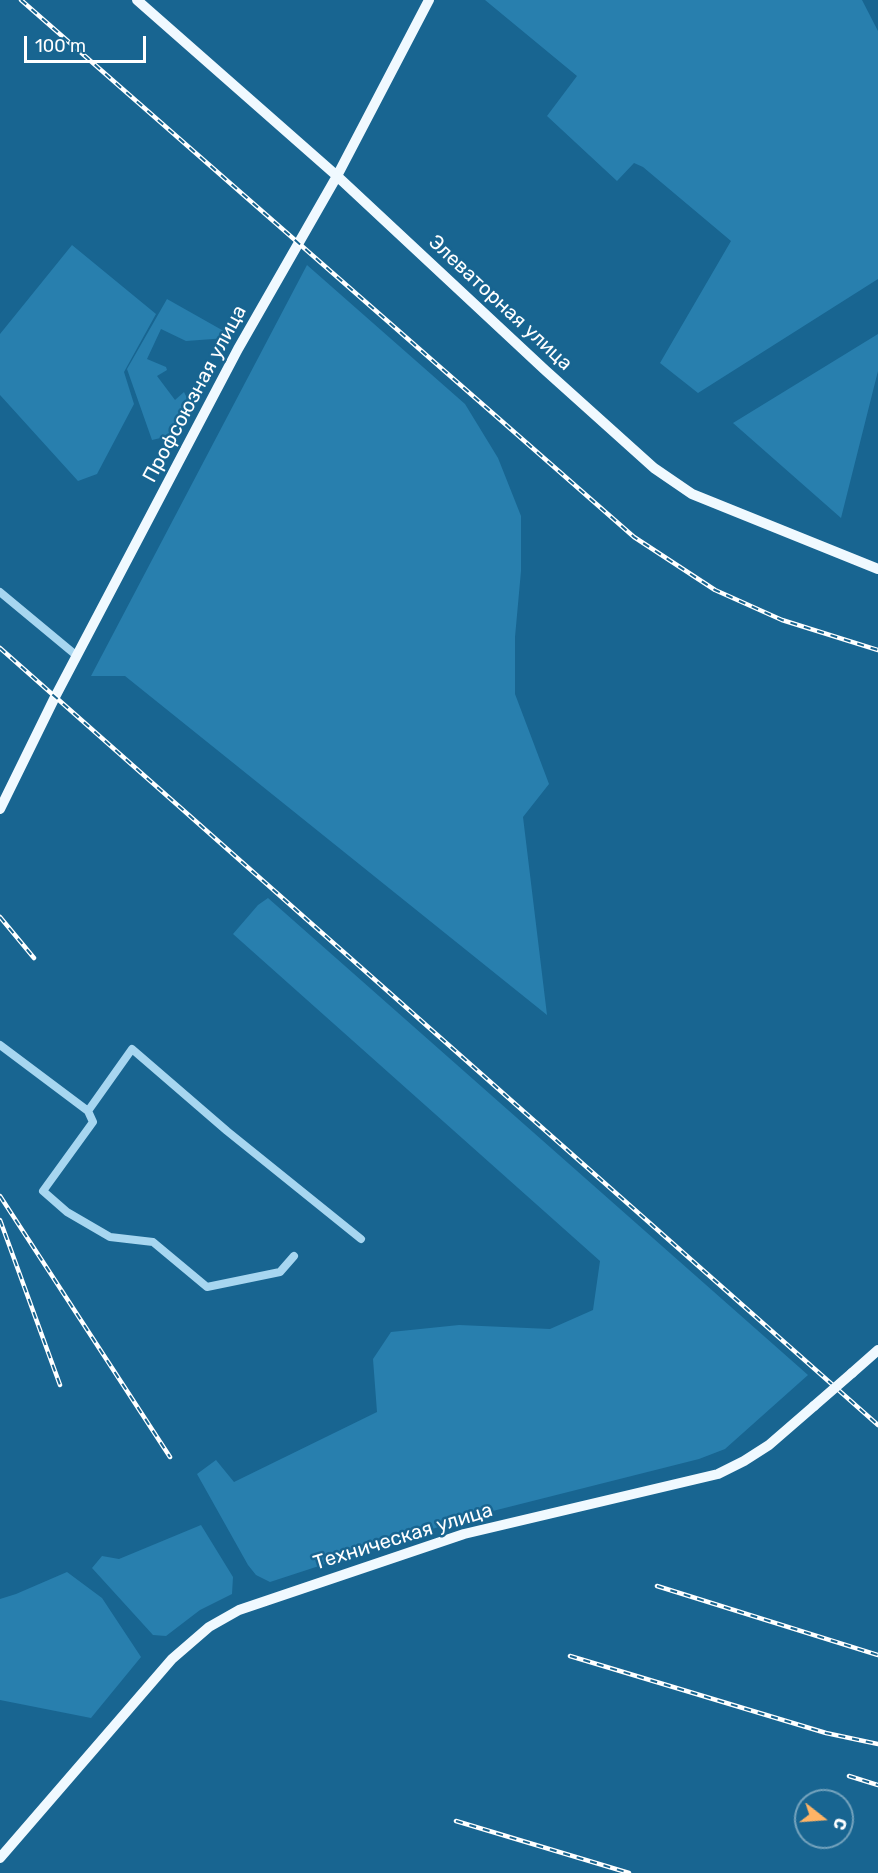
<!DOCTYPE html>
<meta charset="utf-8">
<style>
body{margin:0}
#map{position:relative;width:878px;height:1873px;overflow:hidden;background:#186591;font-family:Rubik,sans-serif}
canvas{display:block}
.north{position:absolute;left:794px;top:1789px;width:60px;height:60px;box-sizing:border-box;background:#186591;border:2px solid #74a3bd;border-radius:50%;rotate:107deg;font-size:16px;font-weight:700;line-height:24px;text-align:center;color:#fff}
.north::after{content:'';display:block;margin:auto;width:21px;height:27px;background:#ffb466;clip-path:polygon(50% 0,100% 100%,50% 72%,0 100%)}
.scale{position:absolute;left:24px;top:36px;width:122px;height:27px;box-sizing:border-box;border:3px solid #fff;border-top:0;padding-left:8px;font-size:18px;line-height:21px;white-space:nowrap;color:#fff;-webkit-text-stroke:4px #186591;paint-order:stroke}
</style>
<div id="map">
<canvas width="878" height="1873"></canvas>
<div class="north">С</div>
<div class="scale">100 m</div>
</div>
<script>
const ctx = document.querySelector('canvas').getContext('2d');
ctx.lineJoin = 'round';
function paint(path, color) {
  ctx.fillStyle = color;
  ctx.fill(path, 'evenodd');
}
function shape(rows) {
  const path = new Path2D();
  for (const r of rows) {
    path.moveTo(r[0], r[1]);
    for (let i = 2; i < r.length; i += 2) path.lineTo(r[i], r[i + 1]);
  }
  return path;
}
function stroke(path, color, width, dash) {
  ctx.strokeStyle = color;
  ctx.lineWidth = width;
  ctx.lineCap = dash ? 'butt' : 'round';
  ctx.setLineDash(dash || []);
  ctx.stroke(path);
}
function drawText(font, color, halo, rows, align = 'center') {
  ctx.font = font + ' Rubik,sans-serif';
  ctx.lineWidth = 5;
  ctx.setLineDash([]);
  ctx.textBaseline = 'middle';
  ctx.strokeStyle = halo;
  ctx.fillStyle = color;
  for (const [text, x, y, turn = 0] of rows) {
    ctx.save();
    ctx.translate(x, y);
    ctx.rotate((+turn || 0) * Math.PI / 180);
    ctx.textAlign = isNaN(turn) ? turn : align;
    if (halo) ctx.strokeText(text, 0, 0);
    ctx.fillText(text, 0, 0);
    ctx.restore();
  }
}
paint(shape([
 [485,0,862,0,878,31,878,279,698,393,660,363,731,241,643,167,634,163,617,181,547,116,577,76],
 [72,245,156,314,124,372,134,404,97,474,78,481,0,395,0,334],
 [307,265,465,404,498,458,521,516,521,571,515,637,515,694,549,784,523,817,547,1015,125,676,91,676],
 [167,299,229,334,227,338,186,341,161,329,147,359,166,367,167,370,157,376,175,400,184,392,187,398,169,436,152,440,127,369],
 [878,334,878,371,841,518,733,423],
 [268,898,808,1375,725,1449,699,1459,469,1517,270,1582,256,1575,248,1565,197,1474,216,1460,234,1482,377,1412,373,1359,391,1332,459,1325,550,1329,593,1310,600,1261,233,934,258,905],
 [201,1525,233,1577,232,1594,200,1610,166,1636,153,1635,92,1568,102,1556,119,1559],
 [67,1572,102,1598,141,1657,91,1718,0,1700,0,1599,16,1594]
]), '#287fae');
stroke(shape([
 [0,592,77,656],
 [0,1045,88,1111,132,1049,227,1131,361,1239],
 [88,1111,93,1122,43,1191,67,1212,110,1237,153,1242,207,1287,280,1272,294,1256]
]), '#a7d6f0', 8);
stroke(shape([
 [137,0,337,176,545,370,654,468,692,494,878,569],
 [0,809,55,697,238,349,337,176,429,0],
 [852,1373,878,1350],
 [0,1858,172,1659,209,1627,239,1610,464,1534,718,1474,744,1461,769,1445,814,1406]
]), '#f0f9ff', 10);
const rail = shape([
 [21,0,634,537,715,590,782,620,878,650],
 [0,648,878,1425],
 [0,917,34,958],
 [0,1196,170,1457],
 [0,1220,60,1385],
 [657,1586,878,1655],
 [570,1656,826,1733,878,1744],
 [849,1776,878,1785],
 [456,1821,629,1873]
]);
stroke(rail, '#fff', 4.5);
stroke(rail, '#186591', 2, [7]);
stroke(shape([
 [814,1406,852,1373]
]), '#f0f9ff', 10);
drawText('20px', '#fff', '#186591', [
 ["Элеваторная улица",500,303,43],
 ["Профсоюзная улица",195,394,-62],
 ["Техническая улица",403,1537,-17]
]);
</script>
